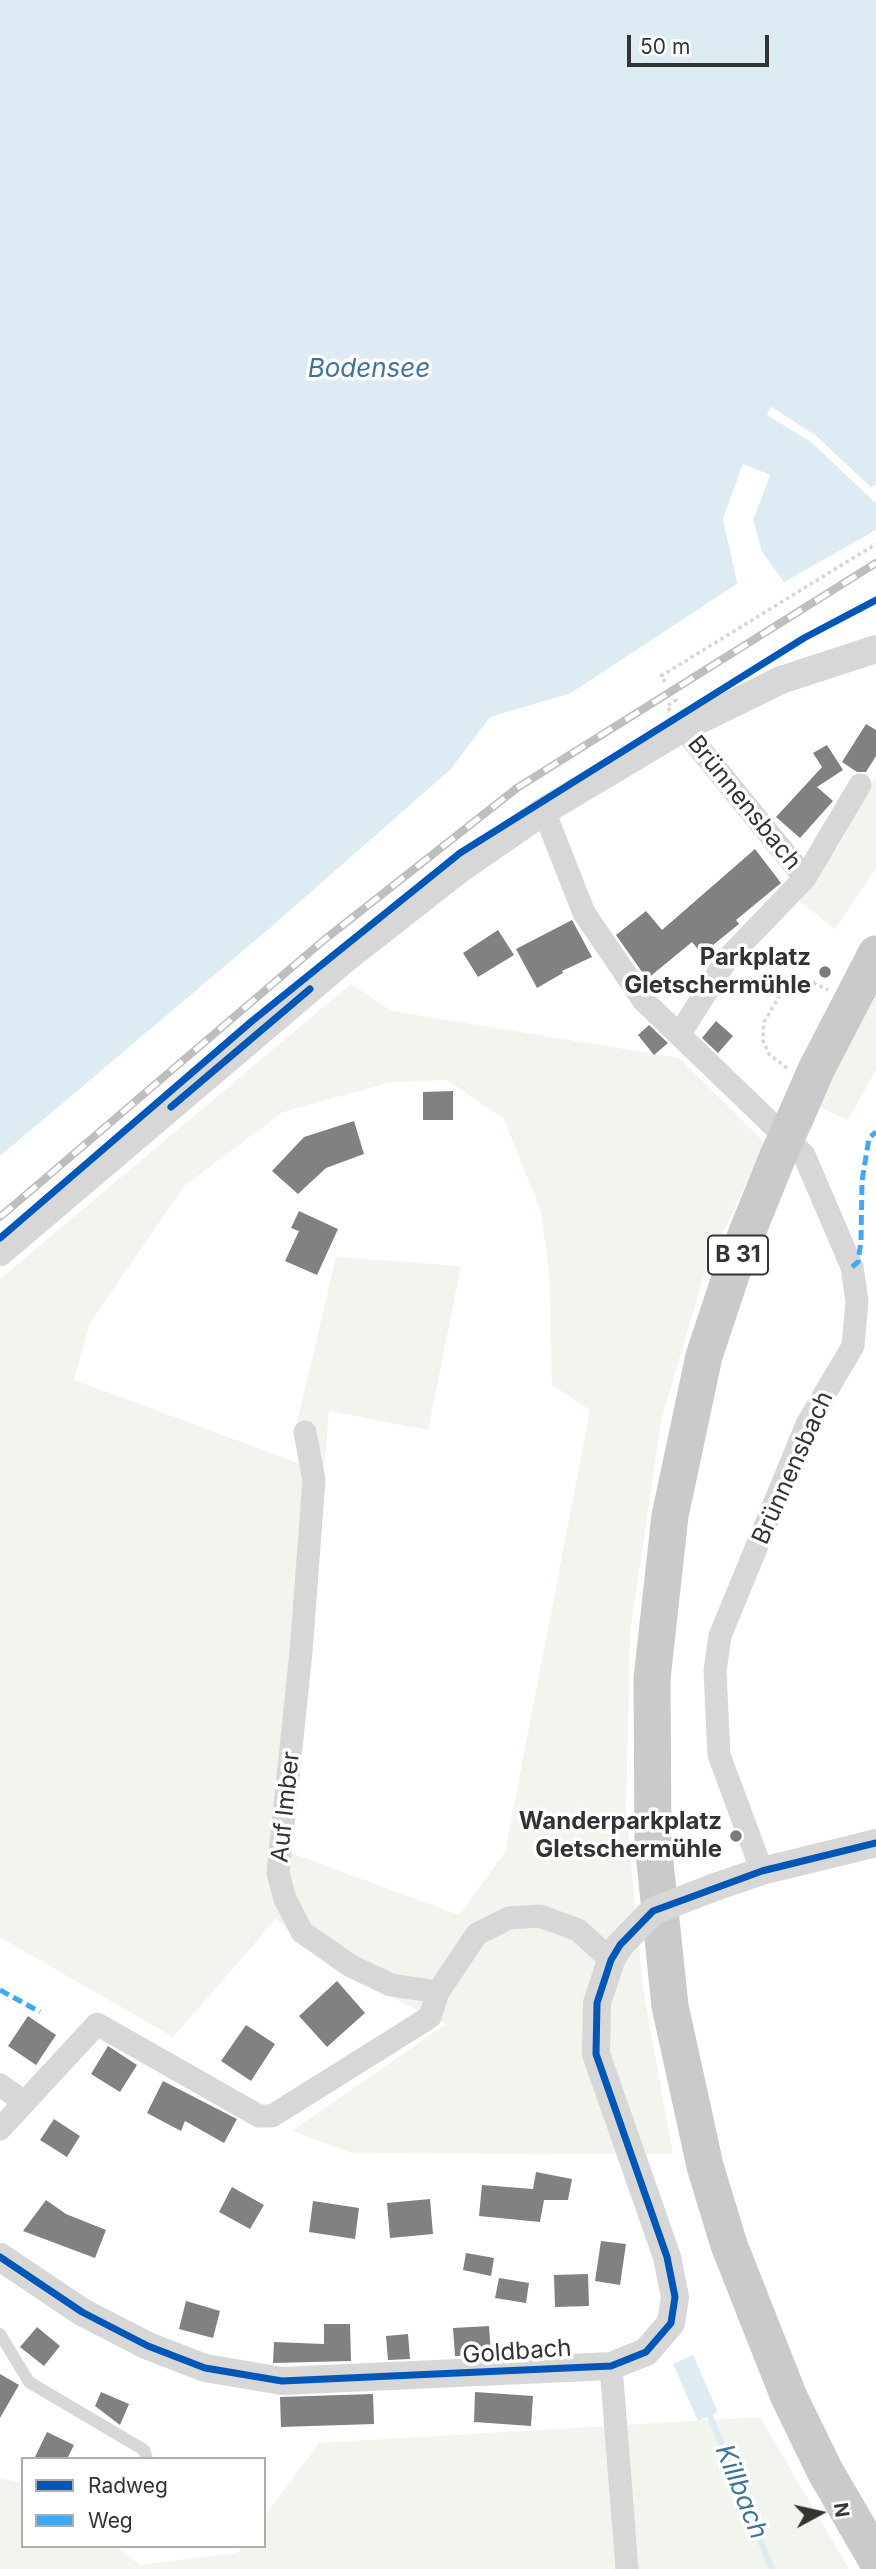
<!DOCTYPE html>
<meta charset="utf-8">
<style>
body{margin:0}
#map{position:relative;width:876px;height:2569px;overflow:hidden;background:#fff;font-family:Inter,sans-serif}
canvas{display:block}
.legend{position:absolute;left:21px;top:2457px;width:245px;height:91px;box-sizing:border-box;background:#fff;border:2px solid #adadad;margin:0;padding:9px 12px;list-style:none;font-size:21px;color:#333}
.legend li{display:flex;align-items:center;gap:14px;height:35px}
.legend b{width:35px;border:2px solid #adadad}
.north{position:absolute;left:785px;top:2478px;width:70px;height:70px;-webkit-text-stroke:5px #fff;paint-order:stroke;rotate:82deg;font-size:19px;font-weight:700;line-height:28px;text-align:center;color:#333}
.north::after{content:'';display:block;margin:auto;width:24px;height:32px;background:#333;clip-path:polygon(50% 0,100% 100%,50% 72%,0 100%)}
.scale{position:absolute;left:627px;top:35px;width:142px;height:32px;box-sizing:border-box;border:4px solid #333;border-top:0;padding-left:9px;font-size:21px;line-height:24px;white-space:nowrap;color:#333;-webkit-text-stroke:5px #fff;paint-order:stroke}
</style>
<div id="map">
<canvas width="876" height="2569"></canvas>
<ul class="legend">
<li><b style="height:9px;background:#0057b8"></b>Radweg</li>
<li><b style="height:9px;background:#3fa9f5"></b>Weg</li>
</ul>
<div class="north">N</div>
<div class="scale">50 m</div>
</div>
<script>
const ctx = document.querySelector('canvas').getContext('2d');
ctx.lineJoin = 'round';
function paint(path, color) {
  ctx.fillStyle = color;
  ctx.fill(path, 'evenodd');
}
function shape(rows) {
  const path = new Path2D();
  for (const r of rows) {
    path.moveTo(r[0], r[1]);
    for (let i = 2; i < r.length; i += 2) path.lineTo(r[i], r[i + 1]);
  }
  return path;
}
function stroke(path, color, width, dash) {
  ctx.strokeStyle = color;
  ctx.lineWidth = width;
  ctx.lineCap = dash ? 'butt' : 'round';
  ctx.setLineDash(dash || []);
  ctx.stroke(path);
}
function drawText(font, color, halo, rows, align = 'center') {
  ctx.font = font + ' Inter,sans-serif';
  ctx.lineWidth = 7;
  ctx.setLineDash([]);
  ctx.textBaseline = 'middle';
  ctx.strokeStyle = halo;
  ctx.fillStyle = color;
  for (const [text, x, y, turn = 0] of rows) {
    ctx.save();
    ctx.translate(x, y);
    ctx.rotate((+turn || 0) * Math.PI / 180);
    ctx.textAlign = isNaN(turn) ? turn : align;
    if (halo) ctx.strokeText(text, 0, 0);
    ctx.fillText(text, 0, 0);
    ctx.restore();
  }
}
paint(shape([
 [876,776,876,868,835,929,799,901,840,843],
 [351,984,392,1011,679,1058,765,1143,705,1271,661,1421,630,1633,626,1810,643,1988,673,2154,352,2153,292,2131,446,2024,332,1968,276,1919,173,2037,0,1937,0,1279],
 [447,1080,504,1119,541,1212,549,1272,552,1385,590,1410,505,1852,459,1915,291,1853,329,1411,428,1430,461,1266,336,1257,296,1427,298,1463,74,1380,90,1323,184,1186,283,1112,391,1082],
 [876,990,876,1070,848,1120,819,1107],
 [760,2417,849,2569,0,2569,0,2478,23,2483,23,2546,115,2546,140,2565,238,2553,243,2546,264,2546,264,2517,319,2443]
]), '#f1f5ed');
paint(shape([
 [0,0,876,0,876,484,871,488,815,435,771,407,767,415,810,441,876,503,876,530,784,583,762,552,753,520,770,475,743,464,723,519,738,583,571,693,490,717,451,769,271,927,0,1156],
 [693,2355,718,2412,698,2421,673,2364]
]), '#ddebf3');
paint(shape([
 [771,407,815,435,874,490,869,490,813,438,772,412,812,438,876,498,876,503,810,441,767,415],
 [743,464,770,475,753,520,762,552,784,582,876,530,876,534,782,586,759,553,750,521,766,477,745,469,727,519,741,583,738,587,723,519]
]), '#fff');
stroke(shape([
 [710,2416,772,2569]
]), '#ddebf3', 6);
paint(shape([
 [866,724,876,730,876,756,866,772,857,772,842,762],
 [827,745,843,770,817,787,833,801,800,838,776,817,822,767,813,753],
 [755,849,781,883,736,920,739,924,702,954,692,942,647,979,616,935,646,911,662,930],
 [572,920,592,957,562,971,563,973,537,988,516,949],
 [498,930,514,955,478,977,463,953],
 [716,1021,733,1036,718,1053,702,1038],
 [649,1025,668,1043,654,1055,638,1035],
 [453,1091,453,1120,423,1120,423,1092],
 [354,1121,364,1154,326,1168,298,1194,272,1171,304,1137],
 [299,1211,338,1229,317,1275,285,1261,299,1231,291,1228],
 [337,1981,365,2013,327,2047,299,2016],
 [28,2016,56,2035,36,2065,8,2046],
 [246,2025,275,2044,251,2081,221,2061],
 [108,2046,137,2065,120,2092,91,2074],
 [163,2081,237,2119,224,2143,185,2121,181,2131,147,2113],
 [54,2119,80,2136,67,2157,40,2140],
 [536,2172,572,2179,568,2200,544,2200,540,2222,479,2216,482,2185,533,2189],
 [232,2187,264,2205,250,2229,219,2212],
 [430,2199,433,2234,390,2238,387,2203],
 [46,2200,66,2214,106,2230,95,2258,23,2231],
 [313,2201,359,2208,355,2239,309,2232],
 [601,2241,626,2244,620,2285,595,2281],
 [466,2253,494,2258,491,2276,463,2270],
 [588,2274,589,2306,555,2307,554,2275],
 [499,2278,529,2283,526,2303,495,2298],
 [186,2301,220,2311,213,2338,179,2329],
 [324,2324,350,2324,351,2361,273,2363,274,2342,324,2344],
 [489,2326,491,2355,455,2356,453,2328],
 [37,2327,60,2346,44,2366,20,2347],
 [408,2334,410,2359,388,2360,386,2336],
 [0,2374,19,2385,0,2418],
 [101,2392,129,2404,120,2425,95,2406],
 [475,2392,533,2396,531,2426,474,2422],
 [373,2394,374,2424,281,2427,280,2397],
 [47,2432,74,2445,67,2459,34,2459]
]), '#818181');
stroke(shape([
 [665,682,661,676,876,544],
 [670,711,667,706,676,700,674,696],
 [787,1068,769,1054,763,1041,764,1022,780,995,793,984,808,980,828,990]
]), '#d6d6d6', 3.5, [3.5, 3.5]);
stroke(shape([
 [0,2334,29,2382,144,2450,147,2459]
]), '#d7d7d7', 12);
stroke(shape([
 [683,728,805,878],
 [544,811,584,913,644,1001,804,1155,852,1267,857,1301,853,1346,807,1424,720,1636,715,1671,719,1755,762,1871],
 [679,1035,727,959,805,878,860,785],
 [305,1432,314,1480,301,1652,278,1873,285,1899,302,1932,351,1966,391,1985,438,1992],
 [0,2085,23,2101],
 [0,2129,97,2024,259,2116,272,2116,430,2017,438,1992,477,1934,509,1918,540,1916,578,1930,611,1960],
 [611,2366,627,2569]
]), '#d7d7d7', 23);
stroke(shape([
 [0,1252,345,959,460,869,544,811,683,728,781,680,876,649],
 [715,1887,762,1871,876,1843],
 [0,2257,82,2312,148,2346,205,2368,282,2381,611,2366,646,2352,671,2323,675,2297,667,2257,596,2054,597,2003,611,1960,620,1945]
]), '#d7d7d7', 28);
stroke(shape([
 [796,1116,816,1070,876,954],
 [778,1156,736,1260,704,1356,670,1516,652,1679,653,1843,670,2006,705,2166,729,2245,789,2397,825,2471,876,2559]
]), '#cacaca', 37);
const rail = shape([
 [0,1217,324,940,517,788,876,563]
]);
stroke(rail, '#bebebe', 8);
stroke(rail, '#fff', 5, [16]);
stroke(shape([
 [620,1945,653,1911,715,1887]
]), '#d7d7d7', 28);
stroke(shape([
 [778,1156,796,1116]
]), '#cacaca', 37);
stroke(shape([
 [852,1267,858,1262,861,1241,862,1181,869,1138,876,1132],
 [0,1990,40,2012]
]), '#3fa9f5', 5, [10, 5]);
stroke(shape([
 [171,1107,310,989],
 [0,1238,252,1021,460,853,804,638,876,600],
 [0,2257,82,2312,148,2346,205,2368,282,2381,611,2366,646,2352,671,2323,675,2297,667,2257,596,2054,597,2003,611,1960,620,1945,653,1911,762,1871,876,1843]
]), '#0057b8', 7);
for (const [x, y, r, color] of [
 [825,972,7,"#7a7a7a"],
 [736,1836,7,"#7a7a7a"]
]) {
  const dot = new Path2D();
  dot.arc(x, y, r, 0, 2 * Math.PI);
  ctx.fillStyle = color;
  ctx.fill(dot);
  stroke(dot, '#fff', 2.5);
}
for (const [x, y, w] of [
 [738,1255,60]
]) {
  const box = new Path2D();
  box.roundRect(x - w / 2, y - 19.5, w, 39, 5);
  ctx.fillStyle = '#fff';
  ctx.fill(box);
  stroke(box, '#333', 2);
}
drawText('bold 23px', '#333', null, [
 ["B 31",738,1255]
]);
drawText('24px', '#333', '#fff', [
 ["Brünnensbach",744,803,51],
 ["Brünnensbach",793,1468,-66],
 ["Auf Imber",286,1807,-84],
 ["Goldbach",517,2352,-4]
]);
drawText('bold 24px', '#333', '#fff', [
 ["Parkplatz",811,958],
 ["Gletschermühle",811,986],
 ["Wanderparkplatz",722,1822],
 ["Gletschermühle",722,1850]
], 'right');
drawText('italic 26px', '#3f7597', '#fff', [
 ["Bodensee",369,369],
 ["Killbach",741,2492,68]
]);
</script>
